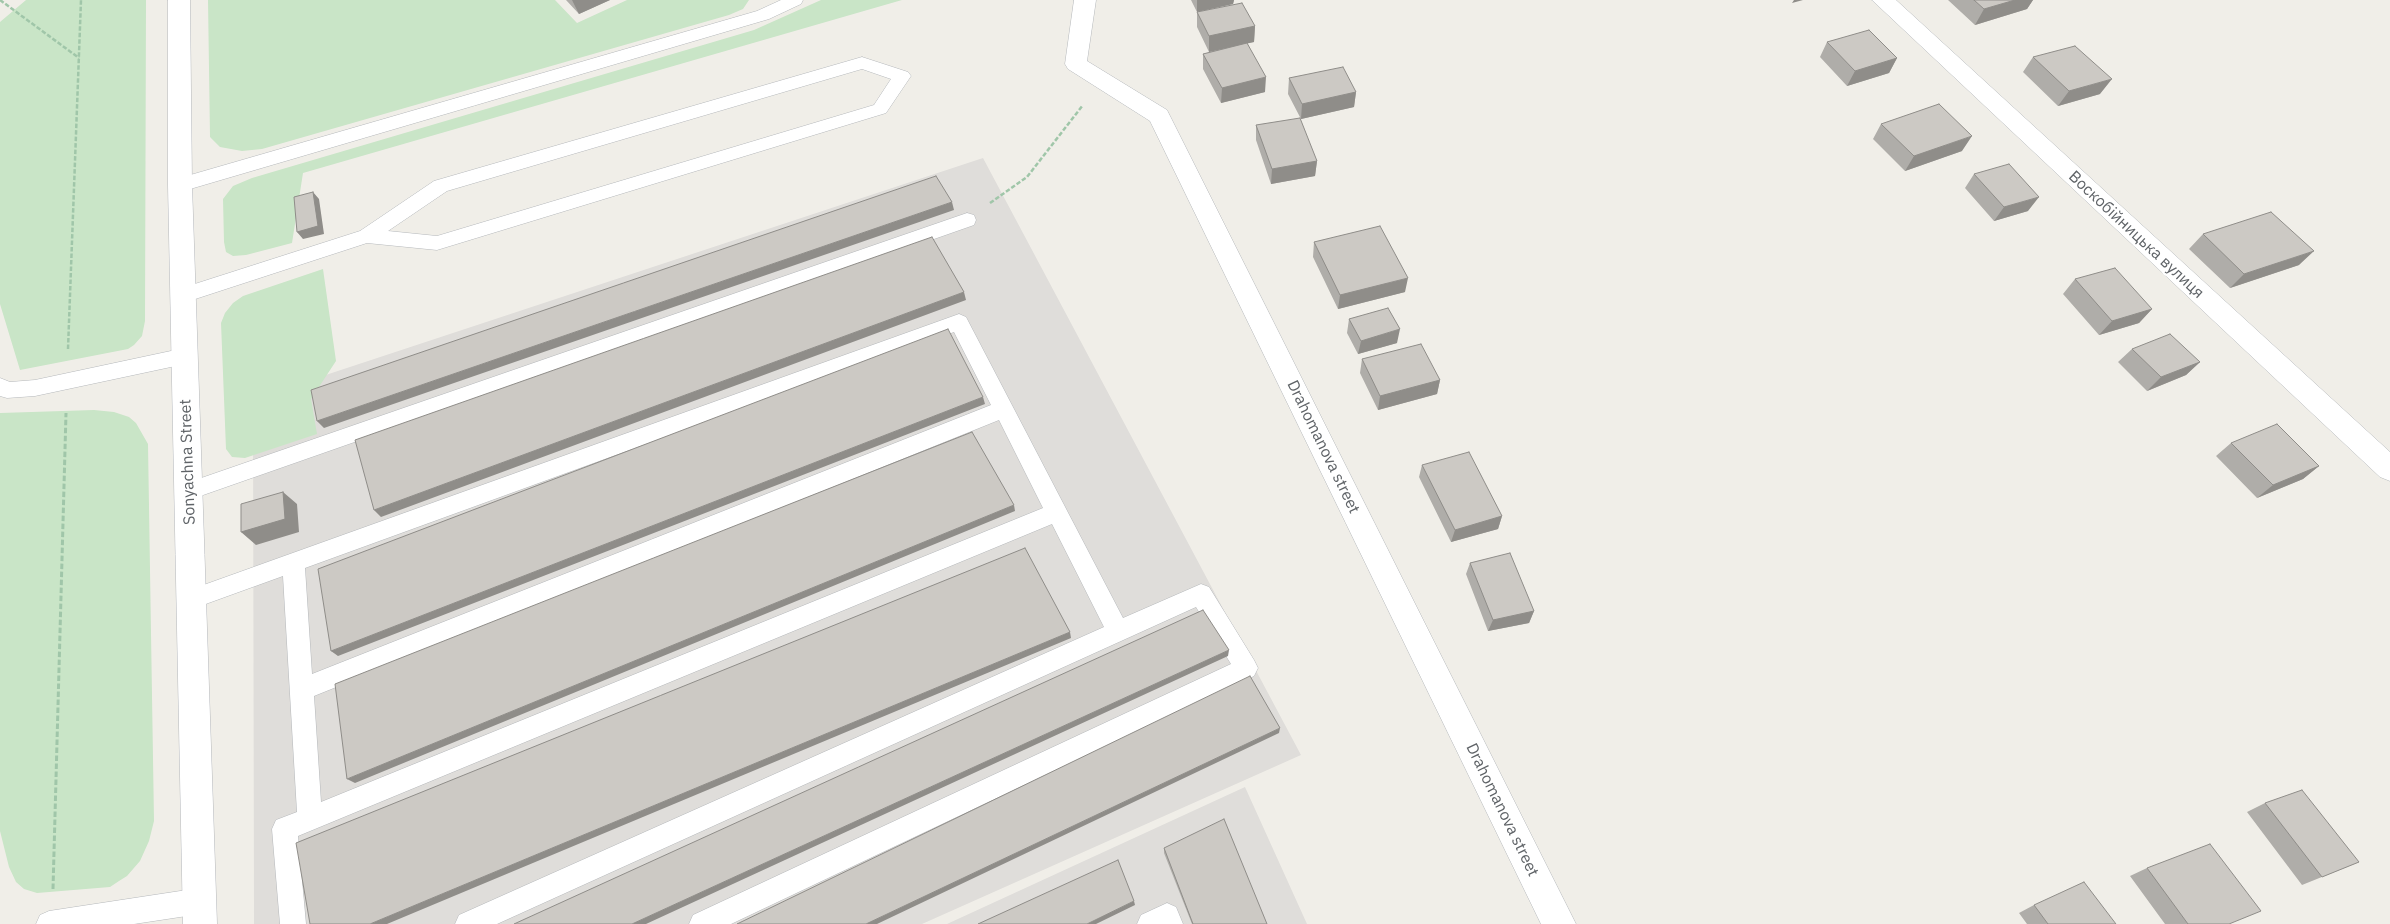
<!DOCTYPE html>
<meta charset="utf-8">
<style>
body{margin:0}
canvas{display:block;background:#f0eee8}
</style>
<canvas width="2390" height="924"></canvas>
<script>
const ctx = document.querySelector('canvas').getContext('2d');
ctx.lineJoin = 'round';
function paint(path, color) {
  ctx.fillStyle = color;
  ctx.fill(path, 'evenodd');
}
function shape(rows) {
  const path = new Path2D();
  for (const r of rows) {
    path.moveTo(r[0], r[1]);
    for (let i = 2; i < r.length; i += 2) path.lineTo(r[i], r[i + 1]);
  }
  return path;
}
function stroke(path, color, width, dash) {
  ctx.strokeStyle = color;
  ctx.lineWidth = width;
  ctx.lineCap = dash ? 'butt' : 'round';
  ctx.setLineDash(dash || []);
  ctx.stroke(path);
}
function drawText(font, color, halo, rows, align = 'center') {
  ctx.font = font + ' "IBM Plex Sans",sans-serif';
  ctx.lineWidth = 4.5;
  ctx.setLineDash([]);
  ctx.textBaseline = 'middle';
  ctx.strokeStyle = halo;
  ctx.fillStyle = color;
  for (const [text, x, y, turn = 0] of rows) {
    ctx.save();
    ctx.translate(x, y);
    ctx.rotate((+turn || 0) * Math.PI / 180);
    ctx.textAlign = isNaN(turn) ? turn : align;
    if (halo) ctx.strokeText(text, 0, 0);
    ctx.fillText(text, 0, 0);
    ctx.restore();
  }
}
paint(shape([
 [983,158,1301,755,922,924,254,924,253,399],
 [1245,787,1307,924,947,924]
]), '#dfddda');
paint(shape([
 [26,0,146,0,145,321,142,336,134,345,128,349,20,370,0,304,0,22],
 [208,0,555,0,577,23,627,0,749,0,743,9,729,15,262,149,242,151,220,147,210,137],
 [821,0,902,0,303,173,292,243,246,255,233,256,226,252,224,242,223,199,233,186,252,178,754,30],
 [323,269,336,361,311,399,317,434,245,458,232,457,226,449,221,323,225,313,233,303,243,296],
 [94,410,114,412,129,417,136,423,148,444,154,821,149,841,140,861,127,876,119,881,110,887,37,893,24,889,16,882,9,867,0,831,0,413]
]), '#c9e5c7');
const lane = shape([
 [781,0,803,0,801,4,769,19,180,192,173,190,171,185,173,180,757,11,781,0],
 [862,57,908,72,911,76,886,113,437,250,367,243,183,303,176,300,173,295,176,290,360,231,434,181,862,57],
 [862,69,891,79,874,105,437,236,388,231,447,191,862,69],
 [967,213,974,215,976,220,974,225,189,500,181,497,178,491,181,485,967,213],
 [959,314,966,317,1123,618,1201,584,1209,587,1254,660,1258,668,1254,676,731,924,689,924,693,915,1231,664,1196,607,497,924,455,924,459,915,1104,627,1052,524,298,836,306,924,280,924,272,829,276,820,297,812,283,576,192,609,184,606,181,599,184,592,959,314],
 [954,332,991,405,312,674,305,568,954,332],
 [999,420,1043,508,321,802,314,696,999,420],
 [185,348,192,350,195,356,192,362,185,364,35,396,7,398,0,396,0,378,10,382,35,380,185,348],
 [200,888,209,892,213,901,209,910,200,914,134,924,36,924,40,915,49,911,200,888],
 [1167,903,1176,907,1183,924,1137,924,1141,915,1167,903]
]);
const street = shape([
 [1074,0,1096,0,1087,61,1167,110,1170,116,1576,924,1541,924,1150,121,1068,69,1065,64,1074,0],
 [1872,0,1896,0,2390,452,2390,481,2380,477,1872,0]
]);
const secondary = shape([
 [168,0,190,0,192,185,217,924,183,924,168,185,168,0]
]);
stroke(lane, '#b5b8bb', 1);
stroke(street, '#b5b8bb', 1);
stroke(secondary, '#b4b7bb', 1);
stroke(shape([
 [0,0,79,58],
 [990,203,1027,177,1083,105],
 [68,349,81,0]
]), '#a0c6a9', 2.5, [4.5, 2]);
stroke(shape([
 [53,889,66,413]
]), '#a0c6a9', 3, [5.5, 2.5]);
paint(lane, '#fff');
paint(street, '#fff');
paint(secondary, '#fff');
paint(shape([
 [566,0,610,0,579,14],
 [1191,0,1234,0,1233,4,1197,12],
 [1948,0,2033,0,2027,9,1975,25],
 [1197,12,1255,26,1254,42,1247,43,1265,92,1221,103,1203,69,1203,54,1234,46,1209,52,1197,27],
 [1827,42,1897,58,1889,73,1847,86,1820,57],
 [2033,57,2100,94,2058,106,2023,72],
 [1289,78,1356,92,1354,107,1301,119,1288,94],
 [1881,124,1962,151,1905,171,1873,139],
 [1256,125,1317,161,1315,176,1271,184,1256,140],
 [1974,174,2028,211,1994,221,1965,188],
 [2203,234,2299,265,2230,288,2189,249],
 [1314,242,1405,292,1338,309,1313,257],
 [2075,279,2152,309,2139,323,2099,335,2063,294],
 [1349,319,1397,343,1358,354,1347,333],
 [2132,349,2200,362,2186,375,2147,391,2118,362],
 [1362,359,1440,380,1437,394,1378,410,1360,373],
 [2231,443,2319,466,2303,479,2257,498,2216,456],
 [1422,465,1502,516,1498,529,1451,542,1419,477],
 [1470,563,1534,611,1529,623,1488,631,1466,574],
 [2265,803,2359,862,2302,885,2247,812],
 [1164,848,1267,924,1192,924,1164,853],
 [2147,868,2229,924,2165,924,2130,876],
 [2034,905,2116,924,2027,924,2019,913]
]), '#afada9');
paint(shape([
 [572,0,610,0,579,14],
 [1197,0,1234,0,1233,4,1197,12],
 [1794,0,1803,0,1792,3],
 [2015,0,2033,0,2027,9,1975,25,1984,9],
 [1255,26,1254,42,1209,52,1209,36],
 [1897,58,1889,73,1847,86,1855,71],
 [1266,77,1265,92,1221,103,1222,88],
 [2112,79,2100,94,2058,106,2069,91],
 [1356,92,1354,107,1301,119,1302,104],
 [1972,136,1962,151,1905,171,1914,156],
 [1317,161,1315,176,1271,184,1272,169],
 [313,192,319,199,324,234,303,239,297,232],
 [2039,197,2028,211,1994,221,2004,207],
 [952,202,954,210,324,428,317,421],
 [2314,251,2299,265,2230,288,2244,274],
 [1408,278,1405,292,1338,309,1340,295],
 [964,292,966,300,381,517,374,510],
 [2152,309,2139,323,2099,335,2112,321],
 [1400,329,1397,343,1358,354,1361,341],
 [2200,362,2186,375,2147,391,2161,377],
 [1440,380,1437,394,1378,410,1380,396],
 [983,397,985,404,338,656,331,651],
 [2319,466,2303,479,2257,498,2273,485],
 [283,492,297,504,299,532,256,545,241,532],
 [1014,505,1015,511,355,783,347,779],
 [1502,516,1498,529,1451,542,1455,530],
 [1534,611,1529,623,1488,631,1493,620],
 [1070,632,1071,638,387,924,370,924],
 [1229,650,1228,656,646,924,632,924],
 [1280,728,1279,733,877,924,866,924],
 [1134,901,1135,905,1096,924,1087,924]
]), '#8f8d89');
const building = shape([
 [1974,0,2015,0,1984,9,1974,0],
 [1242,3,1255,26,1209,36,1197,12,1242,3],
 [1869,30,1897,58,1855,71,1827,42,1869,30],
 [1247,43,1266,77,1222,88,1203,54,1247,43],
 [2075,46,2112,79,2069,91,2033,57,2075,46],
 [1343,67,1356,92,1302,104,1289,78,1343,67],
 [1939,104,1972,136,1914,156,1881,124,1939,104],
 [1300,118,1317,161,1272,169,1256,125,1300,118],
 [2009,164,2039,197,2004,207,1974,174,2009,164],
 [936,176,952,202,317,421,311,390,936,176],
 [313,192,318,226,297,232,294,197,313,192],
 [2271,212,2314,251,2244,274,2203,234,2271,212],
 [1380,226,1408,278,1340,295,1314,242,1380,226],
 [932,237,964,292,374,510,355,440,932,237],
 [2115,268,2152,309,2112,321,2075,279,2115,268],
 [1388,308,1400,329,1361,341,1349,319,1388,308],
 [948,329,983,397,331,651,318,569,948,329],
 [2170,334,2200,362,2161,377,2132,349,2170,334],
 [1421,344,1440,380,1380,396,1362,359,1421,344],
 [2277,424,2319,466,2273,485,2231,443,2277,424],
 [972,432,1014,505,347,779,335,684,972,432],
 [1469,452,1502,516,1455,530,1422,465,1469,452],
 [283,492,285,519,241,532,241,504,283,492],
 [1025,548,1070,632,370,924,310,924,296,843,1025,548],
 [1510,553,1534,611,1493,620,1470,563,1510,553],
 [1203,610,1229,650,632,924,514,924,1203,610],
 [1250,676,1280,728,866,924,737,924,1250,676],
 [2302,790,2359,862,2322,877,2265,803,2302,790],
 [1224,819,1267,924,1193,924,1164,848,1224,819],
 [2210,844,2261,911,2229,924,2188,924,2147,868,2210,844],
 [1118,860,1134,901,1087,924,978,924,1118,860],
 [2084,882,2116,924,2048,924,2034,905,2084,882]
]);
paint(building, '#ccc9c4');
stroke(building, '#8f8d89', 1);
drawText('16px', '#5f6367', '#fff', [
 ["Воскобійницька вулиця",2136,235,43],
 ["Drahomanova street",1323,447,64],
 ["Sonyachna Street",188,462,-92],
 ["Drahomanova street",1502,810,64]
]);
</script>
